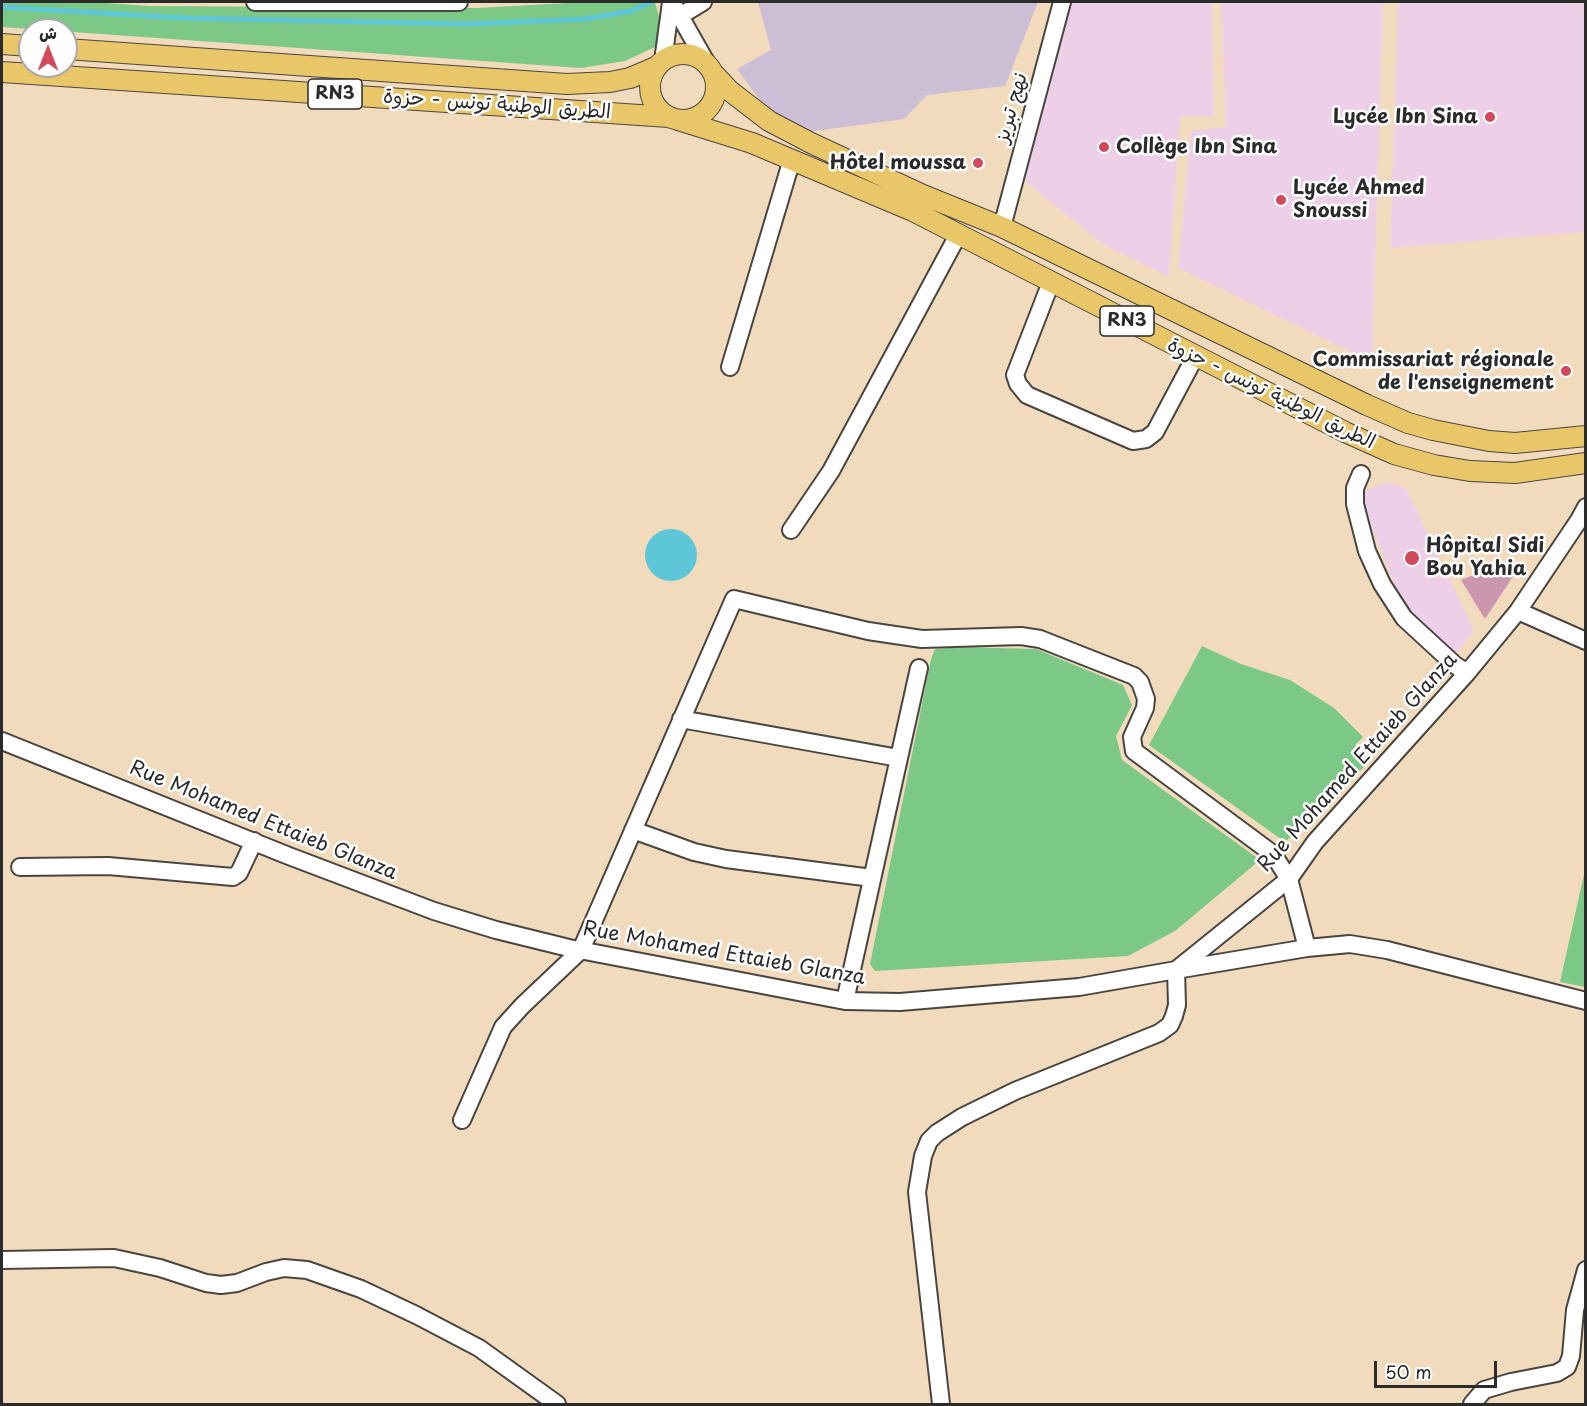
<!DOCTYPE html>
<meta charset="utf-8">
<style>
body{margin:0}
#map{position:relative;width:1587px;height:1406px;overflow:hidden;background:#f2dbbc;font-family:"Playpen Sans","Playpen Sans Arabic",sans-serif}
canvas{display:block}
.frame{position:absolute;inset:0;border:3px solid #2b2b2b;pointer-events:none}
.north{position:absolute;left:18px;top:18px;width:60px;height:60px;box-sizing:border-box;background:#fff;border:2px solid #aaa;border-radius:50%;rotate:0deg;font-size:16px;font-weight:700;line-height:24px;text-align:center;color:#2b2b2b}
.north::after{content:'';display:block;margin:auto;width:21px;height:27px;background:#d1495b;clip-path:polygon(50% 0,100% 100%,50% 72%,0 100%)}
.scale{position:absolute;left:1374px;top:1361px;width:123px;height:27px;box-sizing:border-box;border:3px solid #2b2b2b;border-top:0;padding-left:8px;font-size:18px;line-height:21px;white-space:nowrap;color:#2b2b2b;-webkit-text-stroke:4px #fff;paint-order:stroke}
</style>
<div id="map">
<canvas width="1587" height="1406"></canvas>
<div class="frame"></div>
<div class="north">ش</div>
<div class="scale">50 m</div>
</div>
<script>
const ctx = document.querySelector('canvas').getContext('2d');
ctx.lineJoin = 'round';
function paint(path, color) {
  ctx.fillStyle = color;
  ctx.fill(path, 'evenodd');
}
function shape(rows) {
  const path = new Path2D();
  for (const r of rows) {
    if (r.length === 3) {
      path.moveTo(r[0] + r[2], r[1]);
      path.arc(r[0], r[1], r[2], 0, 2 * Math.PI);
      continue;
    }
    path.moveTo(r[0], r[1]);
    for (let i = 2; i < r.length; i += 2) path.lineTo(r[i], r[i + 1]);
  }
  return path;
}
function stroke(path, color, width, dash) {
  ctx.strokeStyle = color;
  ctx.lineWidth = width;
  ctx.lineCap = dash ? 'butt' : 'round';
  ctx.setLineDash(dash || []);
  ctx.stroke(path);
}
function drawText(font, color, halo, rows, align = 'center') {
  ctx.font = font + ' "Playpen Sans","Playpen Sans Arabic",sans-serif';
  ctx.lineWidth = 5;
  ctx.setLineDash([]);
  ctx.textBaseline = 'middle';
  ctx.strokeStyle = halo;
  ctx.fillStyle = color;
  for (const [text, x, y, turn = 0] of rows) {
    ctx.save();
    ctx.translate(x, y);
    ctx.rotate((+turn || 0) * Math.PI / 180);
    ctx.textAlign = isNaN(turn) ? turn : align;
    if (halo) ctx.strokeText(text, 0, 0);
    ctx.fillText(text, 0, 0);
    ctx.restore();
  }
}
paint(shape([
 [1069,2,1212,2,1214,116,1180,116,1169,277,1104,245,1022,179],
 [1221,2,1383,2,1372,362,1178,268,1191,131,1226,127],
 [1398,2,1585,2,1585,232,1390,248],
 [1387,482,1406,488,1474,630,1458,652,1445,651,1407,617,1361,499,1363,491]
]), '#edd0e8');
paint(shape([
 [758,2,1038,2,1005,86,927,95,904,119,808,132,765,107,737,69,771,50]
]), '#ccbed4');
paint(shape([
 [2,2,92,2,149,6,477,8,586,2,655,2,661,24,661,36,655,47,625,61,581,68,2,27],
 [1202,646,1241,664,1290,680,1334,708,1363,737,1355,745,1362,752,1357,758,1365,766,1285,842,1149,745],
 [959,647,1036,649,1123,685,1132,705,1116,736,1122,760,1260,860,1175,931,1128,956,875,971,870,964,931,659,935,649],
 [1585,870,1585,987,1560,982]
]), '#7cc886');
paint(shape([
 [671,555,26]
]), '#5dc7d8');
stroke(shape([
 [2,7,184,18,469,24,586,19,631,11,652,2]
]), '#5dc7d8', 5);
paint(shape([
 [1504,563,1514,575,1485,619,1461,580]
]), '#cb97ae');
const minor = shape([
 [255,2,459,2],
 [672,2,706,62],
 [680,16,703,2],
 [663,61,671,2],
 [1002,227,1062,2],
 [1051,282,1015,375,1018,384,1027,395,1133,441,1146,439,1155,432,1195,357],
 [730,367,792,159],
 [1361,474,1355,488,1355,504,1367,551,1382,584,1404,618,1455,665,1467,673],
 [791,530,831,471,958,235],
 [1518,611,1586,641],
 [681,719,899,758],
 [2,741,289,856,434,911,496,930,569,948,845,1001,900,1002,1079,987,1176,970,1289,879,1315,842,1467,673,1518,611,1579,520,1586,507],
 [633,830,694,852,726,859,872,878],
 [20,867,108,866,233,877,239,873,254,841],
 [845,1001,919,668],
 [462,1120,503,1027,522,1006,581,950,734,599,868,631,922,639,1021,636,1040,639,1134,676,1140,682,1146,699,1145,708,1132,737,1134,751,1273,854,1289,879,1307,948],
 [2,1260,114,1258,160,1268,206,1283,221,1285,237,1283,266,1272,284,1268,307,1270,361,1289,416,1315,479,1348,557,1404],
 [941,1404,917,1192,923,1156,929,1141,937,1133,962,1117,1015,1091,1159,1033,1170,1025,1174,1016,1177,1005,1176,970,1307,948,1350,944,1387,950,1586,1001],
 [1472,1404,1484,1390,1511,1382,1557,1373,1567,1367,1571,1356,1575,1310,1586,1270]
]);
const major = shape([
 [2,44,30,46],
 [66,49,567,84,610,82,630,78,656,67],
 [683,87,33],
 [2,72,669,117],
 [715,75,730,91,769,121,811,143,923,195,1002,227,1367,405,1408,423,1433,430,1489,441,1515,443,1586,436],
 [678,120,752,143,913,211,1345,432,1394,454,1434,465,1470,471,1515,473,1586,463]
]);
stroke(minor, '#494541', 20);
stroke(major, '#494541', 22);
stroke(minor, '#fff', 16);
stroke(major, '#e9c769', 20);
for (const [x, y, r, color] of [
 [1490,117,6,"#d1495b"],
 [1104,147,6,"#d1495b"],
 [978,163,6,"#d1495b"],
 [1281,200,6,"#d1495b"],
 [1566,371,6,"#d1495b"],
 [1412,558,8,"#d1495b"]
]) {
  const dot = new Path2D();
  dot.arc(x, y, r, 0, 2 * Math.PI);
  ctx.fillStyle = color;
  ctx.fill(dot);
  stroke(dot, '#fff', 2);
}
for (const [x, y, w] of [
 [335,94,54],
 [1127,321,54]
]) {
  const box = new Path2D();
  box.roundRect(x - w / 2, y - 15, w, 30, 4.5);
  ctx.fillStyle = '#fff';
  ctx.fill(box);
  stroke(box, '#2b2b2b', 1.5);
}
drawText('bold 18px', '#2b2b2b', null, [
 ["RN3",335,94],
 ["RN3",1127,321]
]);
drawText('20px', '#2b2b2b', '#fff', [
 ["الطريق الوطنية تونس - حزوة",497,105,4],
 ["نهج تبريز",1012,108,-74],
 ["الطريق الوطنية تونس - حزوة",1271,394,26],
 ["Rue Mohamed Ettaieb Glanza",1358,763,-48],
 ["Rue Mohamed Ettaieb Glanza",263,821,22],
 ["Rue Mohamed Ettaieb Glanza",724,954,10]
]);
drawText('bold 20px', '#2b2b2b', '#fff', [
 ["Lycée Ibn Sina",1478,117],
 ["Collège Ibn Sina",1116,147,"left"],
 ["Hôtel moussa",966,163],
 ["Lycée Ahmed",1293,188,"left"],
 ["Snoussi",1293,211,"left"],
 ["Commissariat régionale",1554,360],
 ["de l'enseignement",1554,383],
 ["Hôpital Sidi",1426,546,"left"],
 ["Bou Yahia",1426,569,"left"]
], 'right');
</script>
